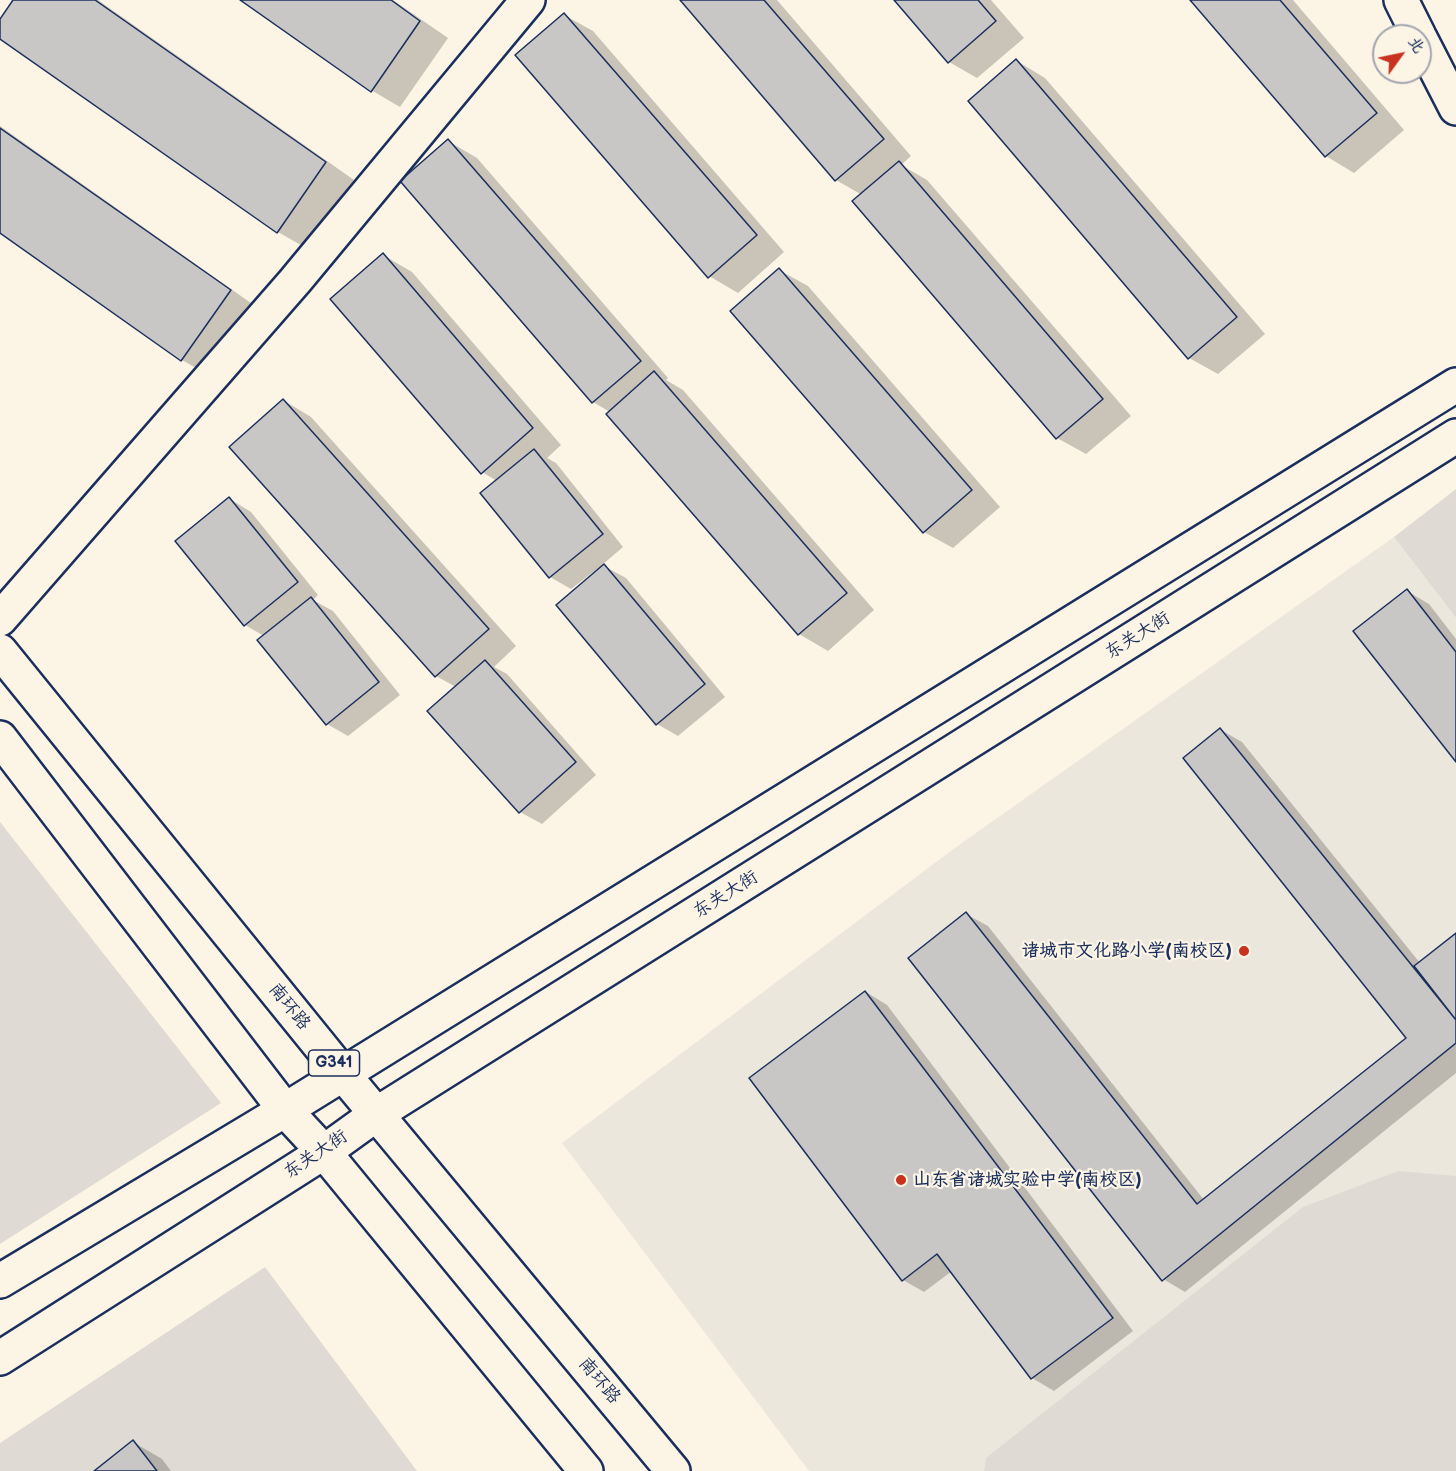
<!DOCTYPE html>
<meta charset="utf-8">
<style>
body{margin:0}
#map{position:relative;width:1456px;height:1471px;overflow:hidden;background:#fcf5e5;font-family:"Balsamiq Sans","LXGW WenKai TC",sans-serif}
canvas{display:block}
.north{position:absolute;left:1372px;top:24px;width:60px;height:60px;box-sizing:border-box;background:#fcf5e5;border:2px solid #a2a6af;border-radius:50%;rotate:57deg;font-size:16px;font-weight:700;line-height:24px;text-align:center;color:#1b2f5e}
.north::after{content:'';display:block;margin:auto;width:21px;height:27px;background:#c8321e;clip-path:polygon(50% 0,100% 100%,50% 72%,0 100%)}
</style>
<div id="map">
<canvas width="1456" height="1471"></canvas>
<div class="north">北</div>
</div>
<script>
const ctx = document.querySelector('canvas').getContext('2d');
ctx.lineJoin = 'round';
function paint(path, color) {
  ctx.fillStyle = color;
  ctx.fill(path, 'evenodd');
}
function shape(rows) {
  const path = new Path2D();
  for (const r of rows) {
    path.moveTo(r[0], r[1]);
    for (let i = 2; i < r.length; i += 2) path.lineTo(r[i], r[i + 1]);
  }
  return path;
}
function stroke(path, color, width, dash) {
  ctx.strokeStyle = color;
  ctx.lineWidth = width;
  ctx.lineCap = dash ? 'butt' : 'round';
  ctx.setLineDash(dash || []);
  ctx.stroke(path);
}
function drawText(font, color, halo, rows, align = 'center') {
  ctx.font = font + ' "Balsamiq Sans","LXGW WenKai TC",sans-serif';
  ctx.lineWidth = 4.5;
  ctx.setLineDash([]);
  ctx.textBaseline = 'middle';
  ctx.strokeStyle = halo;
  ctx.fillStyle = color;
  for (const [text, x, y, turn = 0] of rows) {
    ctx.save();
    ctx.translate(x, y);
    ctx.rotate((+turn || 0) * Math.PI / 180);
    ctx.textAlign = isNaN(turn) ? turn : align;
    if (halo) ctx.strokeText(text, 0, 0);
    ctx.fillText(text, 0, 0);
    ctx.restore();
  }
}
paint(shape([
 [1394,537,1456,618,1456,1471,809,1471,562,1143,952,850]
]), '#ece7dc');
paint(shape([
 [1456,489,1456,618,1394,537],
 [0,822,221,1103,0,1244],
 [1398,1171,1456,1176,1456,1471,984,1471,986,1458,1303,1207],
 [265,1267,417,1471,0,1471,0,1443]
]), '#dfdbd4');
paint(shape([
 [15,0,98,0,354,180,306,248,278,232,0,37,0,21],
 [243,0,393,0,448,38,400,107,371,90],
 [682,0,777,0,911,156,901,165,927,180,1131,416,1086,454,1057,438,855,201,862,195,836,180],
 [896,0,991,0,1024,38,977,78,949,62],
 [1192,0,1293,0,1404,130,1354,173,1326,156],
 [564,15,593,31,784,252,738,293,709,276],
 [1017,61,1045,78,1265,334,1218,374,1189,358],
 [0,126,258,308,210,376,182,360,0,231],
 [448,141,477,158,668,378,666,380,683,390,874,610,828,651,799,634,608,414,610,412,593,402,402,182],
 [383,255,412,272,561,445,547,458,556,463,623,547,602,565,626,578,725,697,678,736,657,724,599,571,597,569,571,589,550,577,497,481,482,472],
 [779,270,808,286,1000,507,953,548,924,532],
 [283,400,311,417,516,646,494,667,507,674,596,775,542,824,520,812,456,687,436,676,231,447],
 [230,499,251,512,318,595,313,600,333,611,400,695,348,736,327,724,264,636,245,625],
 [1407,591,1429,604,1456,639,1456,759],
 [1221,730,1242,742,1420,963,1456,935,1456,1073,1185,1292,1163,1279,966,914,988,926,1204,1200,1408,1038],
 [866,992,887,1005,1133,1331,1054,1391,1032,1378,952,1271,924,1292,903,1280],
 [133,1442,162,1459,171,1471,97,1471]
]), '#0003');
const building = shape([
 [13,0,95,0,326,162,277,233,0,39,0,19,13,0],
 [240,0,391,0,420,21,371,92,240,0],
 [680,0,764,0,884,139,835,181,680,0],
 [894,0,978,0,996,21,948,63,894,0],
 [1190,0,1280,0,1377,113,1325,157,1190,0],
 [564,13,757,235,708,278,515,55,564,13],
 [1016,59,1237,317,1188,359,968,101,1016,59],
 [0,128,231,290,181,361,0,233,0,128],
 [448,139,641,361,592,403,400,181,448,139],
 [899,161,1103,399,1056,439,852,201,899,161],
 [383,253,533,428,481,474,330,299,383,253],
 [779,268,972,490,923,533,730,311,779,268],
 [654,371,847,593,798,635,606,414,654,371],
 [283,399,489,629,435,677,229,447,283,399],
 [534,449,603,534,549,578,480,493,534,449],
 [229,497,298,582,244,626,175,541,229,497],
 [604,564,705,684,656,725,556,605,604,564],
 [1407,589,1456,652,1456,762,1353,631,1407,589],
 [311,597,379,682,326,725,257,640,311,597],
 [485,660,576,762,519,813,427,711,485,660],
 [1220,728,1456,1020,1456,1043,1162,1281,908,958,966,912,1197,1204,1406,1038,1183,758,1220,728],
 [1456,933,1456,1020,1414,966,1456,933],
 [865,991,1113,1318,1031,1379,937,1254,902,1281,749,1078,865,991],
 [133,1440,157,1471,94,1471,133,1440]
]);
paint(building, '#c8c7c6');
stroke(building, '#1b2f5e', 1.5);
const secondary = shape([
 [1401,0,1419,36],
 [1420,38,1456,108],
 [0,619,295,281,528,0],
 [0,1281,285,1110,1456,385],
 [0,1358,324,1152,378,1113,1456,436]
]);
const highway = shape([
 [0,651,343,1074,673,1471],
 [0,738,285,1110,324,1152,586,1471]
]);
stroke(secondary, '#1b2f5e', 38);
stroke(highway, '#1b2f5e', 38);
stroke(secondary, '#fcf5e5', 33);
stroke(highway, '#fcf5e5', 33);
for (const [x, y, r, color] of [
 [1244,951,6,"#c8321e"],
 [901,1180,6,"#c8321e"]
]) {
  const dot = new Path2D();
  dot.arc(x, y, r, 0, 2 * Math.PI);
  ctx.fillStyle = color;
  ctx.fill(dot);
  stroke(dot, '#fcf5e5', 2);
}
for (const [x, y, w] of [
 [334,1063,51]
]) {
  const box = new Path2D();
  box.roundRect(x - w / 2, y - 13, w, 26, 4.5);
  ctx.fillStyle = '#fcf5e5';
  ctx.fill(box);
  stroke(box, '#1b2f5e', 1.5);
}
drawText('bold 16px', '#1b2f5e', null, [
 ["G341",334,1063]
]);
drawText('18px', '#1b2f5e', '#fcf5e5', [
 ["东关大街",1138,636,-32],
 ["东关大街",726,895,-32],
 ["南环路",289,1007,51],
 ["东关大街",316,1155,-34],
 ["南环路",599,1381,50]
]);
drawText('bold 18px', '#1b2f5e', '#fcf5e5', [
 ["诸城市文化路小学(南校区)",1232,951],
 ["山东省诸城实验中学(南校区)",913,1180,"left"]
], 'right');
</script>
